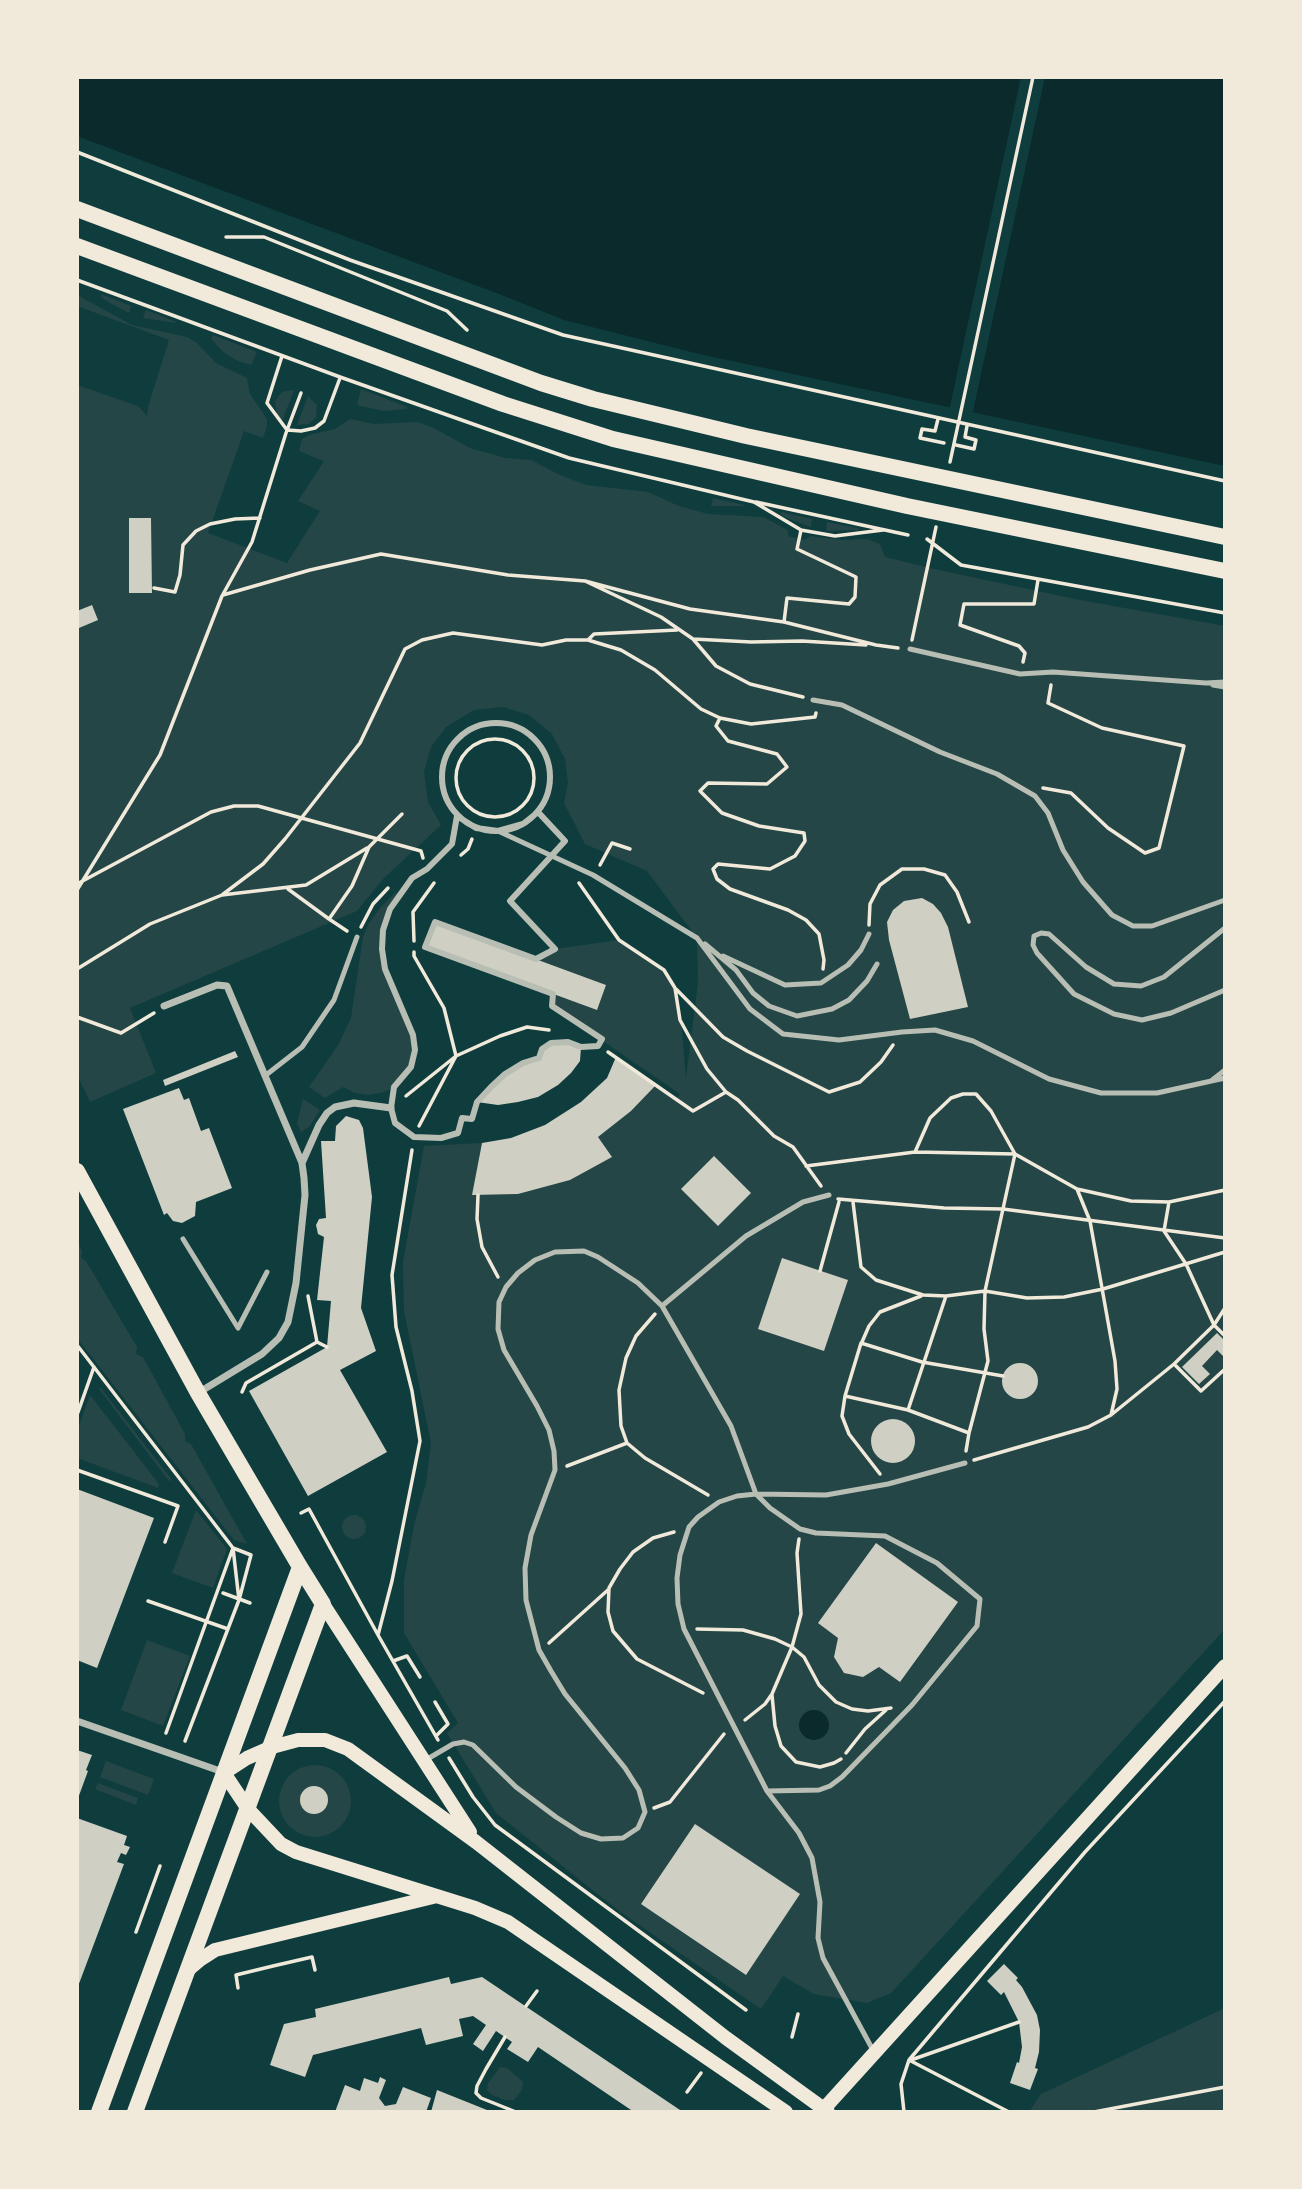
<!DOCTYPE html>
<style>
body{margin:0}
#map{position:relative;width:1302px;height:2189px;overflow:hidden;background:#0f3d3e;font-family:"Alegreya Sans",sans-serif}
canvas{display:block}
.frame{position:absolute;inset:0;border:79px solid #f1e9da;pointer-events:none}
</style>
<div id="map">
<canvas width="1302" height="2189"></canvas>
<div class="frame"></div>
</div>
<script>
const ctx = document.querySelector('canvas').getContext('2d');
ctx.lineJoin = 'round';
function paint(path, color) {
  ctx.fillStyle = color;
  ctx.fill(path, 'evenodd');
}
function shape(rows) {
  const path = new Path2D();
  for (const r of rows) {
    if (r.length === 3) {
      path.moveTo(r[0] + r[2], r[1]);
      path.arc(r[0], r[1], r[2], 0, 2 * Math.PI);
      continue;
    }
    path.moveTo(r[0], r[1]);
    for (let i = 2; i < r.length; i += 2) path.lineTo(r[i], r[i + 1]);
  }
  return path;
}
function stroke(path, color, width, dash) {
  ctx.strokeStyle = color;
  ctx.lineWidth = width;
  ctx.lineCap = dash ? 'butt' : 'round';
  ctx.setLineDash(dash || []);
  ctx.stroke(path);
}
paint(shape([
 [101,294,131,306,129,313,110,303,101,297],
 [77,295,132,325,187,337,197,343,216,363,247,378,250,394,267,419,267,426,263,438,244,431,208,533,287,563,320,511,298,501,324,461,299,451,302,439,309,435,335,429,350,419,374,424,417,422,432,427,470,448,505,458,531,460,560,475,586,485,648,492,679,506,708,514,763,517,788,530,788,536,804,540,811,536,842,540,867,539,880,544,885,557,934,569,1080,600,1225,626,1225,1629,891,1993,867,2003,814,1994,783,1976,761,2009,619,1911,496,1813,447,1733,458,1723,404,1633,404,1580,414,1525,426,1483,431,1443,404,1311,403,1262,424,1146,482,1143,472,1195,519,1194,570,1180,611,1157,598,1137,631,1111,656,1085,676,1099,680,1094,552,1006,553,994,596,1009,606,985,536,959,555,949,619,940,664,970,675,988,681,1018,686,1078,698,983,697,938,647,871,585,844,564,803,568,783,565,759,552,734,529,715,503,707,474,710,446,727,431,747,424,772,428,802,441,825,384,878,357,911,130,1008,156,1073,90,1102,77,1074,77,385,138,406,147,416,148,407,169,340,77,306],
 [146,310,176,322,176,323,143,318],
 [213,335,257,352,251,365,238,361,223,352,213,341,211,338],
 [361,389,407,407,407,409,384,411,357,405],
 [294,390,283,419,281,419,277,414,275,401,282,392],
 [308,396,317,405,316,417,309,424,297,425],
 [713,498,744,505,745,506,711,506],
 [782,512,812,519,811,527,784,517,780,514],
 [827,522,858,528,859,530,829,531,826,530],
 [396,892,399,896,383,930,385,969,413,1035,411,1067,394,1087,384,1092,368,1095,355,1093,343,1087,325,1098,309,1087,338,1045,351,1018,363,937,369,923,380,908],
 [303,1099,320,1110,309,1127,301,1132,297,1123],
 [77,1242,82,1251,81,1258,86,1261,137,1347,136,1354,143,1357,185,1434,185,1441,191,1444,247,1544,234,1540,77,1338],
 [101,1388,172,1480,169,1481,99,1389],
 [90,1395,159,1484,158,1488,77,1458,77,1431],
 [196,1510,227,1549,213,1588,172,1573],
 [354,1527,12],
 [147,1640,190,1656,163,1726,121,1710],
 [106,1761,154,1779,148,1795,100,1777],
 [315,1801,36],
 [98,1783,138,1798,136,1805,95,1789],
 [1225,2008,1225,2112,1029,2112,1041,2094],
 [500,2067,507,2068,523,2082,522,2090,514,2100,505,2100,492,2095,487,2090,488,2083]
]), '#244646');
paint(shape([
 [77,77,1225,77,1225,466,699,354,564,320,499,294,77,136],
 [814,1725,15]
]), '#0a2a2b');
paint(shape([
 [1021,77,1045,77,972,416,949,411]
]), '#0f3d3e');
paint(shape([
 [129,518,151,518,152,593,129,593],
 [92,605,98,620,79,628,77,611],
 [922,898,933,904,941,913,948,927,968,1007,910,1019,889,940,887,922,893,910,904,901],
 [435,922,606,985,597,1010,425,947],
 [568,1042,581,1047,580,1061,571,1073,558,1085,538,1097,518,1102,498,1105,477,1102,505,1074,539,1058,547,1046],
 [235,1051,238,1057,165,1086,163,1080],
 [616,1057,656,1085,631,1111,598,1137,612,1157,570,1180,518,1194,472,1195,482,1143,511,1138,545,1125,581,1102,607,1078],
 [179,1088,184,1100,189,1098,201,1131,209,1128,232,1188,196,1202,195,1216,182,1223,173,1221,167,1213,164,1215,123,1109],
 [346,1116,359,1120,363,1128,372,1197,361,1308,376,1351,340,1370,387,1452,308,1496,249,1391,327,1347,331,1301,317,1300,324,1237,318,1234,316,1225,319,1219,326,1218,321,1141,335,1141,336,1126],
 [714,1156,751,1193,718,1226,681,1189],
 [782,1258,848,1280,824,1351,758,1329],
 [1217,1333,1225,1341,1225,1358,1217,1350,1202,1366,1210,1374,1199,1384,1182,1367],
 [1020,1381,18],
 [893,1441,22],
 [77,1489,154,1518,97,1668,77,1660],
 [876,1543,958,1602,900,1682,879,1667,863,1677,844,1673,834,1657,838,1638,818,1623],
 [77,1750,92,1755,86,1770,88,1771,77,1801],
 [314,1800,14],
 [77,1818,127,1836,124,1845,130,1847,126,1855,121,1853,117,1862,124,1864,77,1989],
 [695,1824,800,1894,746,1975,641,1904],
 [1004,1964,1018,1978,1016,1980,1022,1987,1037,2015,1040,2030,1039,2052,1035,2068,1038,2069,1030,2090,1010,2083,1017,2062,1019,2063,1022,2047,1019,2022,1004,1992,1001,1995,987,1981],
 [449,1977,451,1984,482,1977,683,2112,634,2112,538,2047,528,2062,507,2049,512,2042,496,2031,483,2051,473,2044,486,2025,473,2016,459,2019,463,2036,426,2045,421,2028,313,2055,305,2077,270,2065,284,2024,316,2017,315,2009],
 [380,2077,386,2080,379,2098,385,2106,396,2104,403,2087,431,2098,426,2112,335,2112,345,2085,360,2091,364,2078,378,2083],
 [437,2090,492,2112,431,2112]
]), '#cfcfc3');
stroke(shape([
 [77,152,350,260,563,335,1225,481],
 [226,237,264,237,447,311,467,330],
 [77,280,340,377,569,458,754,502,801,530,835,536,883,530],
 [282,356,267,403,287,430,301,431,315,428,324,421,340,378],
 [938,419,935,431,922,429,920,438,944,443],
 [956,445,974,449,976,440,965,437,967,426],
 [950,462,1033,77],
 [756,502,908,535],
 [927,539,961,565,1225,613],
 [154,588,175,592,180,575,183,545,196,531,210,524,235,519,260,518],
 [223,595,310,570,381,554,508,575,585,581],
 [784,622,787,598,849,604,855,597,856,577,797,549,801,530],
 [693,639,751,642,802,641,866,645],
 [588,640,594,634,677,630],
 [912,640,936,527],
 [1023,662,1025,653,1019,646,960,625,964,604,1034,604,1038,580],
 [803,697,750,684,716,666,693,639,661,617,585,581,690,609,784,622,876,645,898,648],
 [720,718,716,726,728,741,777,754,787,767,767,784,708,783,700,791,722,813,759,826,804,833,805,841,795,856,770,869,718,864,713,869,717,879,730,889,788,910,806,920,819,934,824,960,823,969],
 [495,778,39],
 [1043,788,1071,793,1108,828,1145,853,1159,848,1184,746,1102,728,1048,703,1051,685],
 [461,855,468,849,472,839],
 [600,865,612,843,630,849],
 [579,883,619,940,664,970,675,988,680,1020,707,1069,726,1092,738,1100,774,1136,793,1147,821,1186],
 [77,884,211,812,234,806,258,806,421,851,423,858],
 [288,889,329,919],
 [77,890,160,755,222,596,252,542,286,433,301,393],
 [222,895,306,885,367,848],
 [869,925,870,904,880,885,902,869,924,869,945,875,957,892,969,922],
 [361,927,373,904,388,888],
 [347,931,329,919,352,886,369,847,402,814],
 [414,941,413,912,434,883],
 [77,969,150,924,222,895,263,864,285,839,360,743,405,649,422,640,453,633,542,645,566,640,588,640,621,650,655,670,701,709,720,718,751,724,815,717,816,713],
 [676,989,723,1037,747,1051,829,1092,860,1082,881,1062,893,1045],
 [77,1017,121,1033,154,1013],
 [608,1052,693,1111,726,1092],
 [406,1096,456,1056,444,1008,414,956,414,952],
 [419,1126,456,1056,500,1036,527,1027,549,1030],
 [412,1150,392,1275,396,1327,412,1391,420,1441,392,1581,378,1635,438,1740],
 [915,1152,930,1118,951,1098,963,1094,976,1094,991,1111,1015,1154,985,1291,984,1329,988,1361,969,1433,966,1451],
 [806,1166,915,1152,1015,1154,1077,1189,1131,1201,1169,1202,1225,1190],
 [1077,1189,1090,1221,1115,1361,1117,1389,1111,1415],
 [478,1195,477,1219,482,1247,498,1277],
 [838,1199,944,1208,1003,1209,1225,1238],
 [853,1202,861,1267,876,1280,923,1295,946,1296,985,1291,1027,1298,1064,1297,1103,1289,1225,1252],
 [1169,1202,1164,1231,1186,1264,1214,1325,1225,1336],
 [820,1271,839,1202],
 [308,1296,317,1342],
 [655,1314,636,1336,626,1358,619,1390,621,1426,627,1443,645,1458,708,1495],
 [862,1342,869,1326,880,1312,921,1296],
 [77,1345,233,1548,166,1733],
 [1174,1364,1201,1391,1225,1369],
 [242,1392,246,1383,317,1342,327,1347],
 [845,1396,908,1410,969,1433],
 [908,1410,946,1296],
 [77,1415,94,1367],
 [974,1460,1088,1427,1111,1415,1174,1364,1214,1325,1225,1308],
 [567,1466,627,1443],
 [77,1470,178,1506,165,1542],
 [880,1474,849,1434,842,1416,845,1396,861,1343,922,1362,1003,1376],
 [301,1513,309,1509,378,1635],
 [674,1532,653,1538,633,1552,620,1569,609,1588,608,1612,613,1631,637,1659,703,1693],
 [223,1593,250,1603],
 [148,1601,228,1629],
 [697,1629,743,1630,775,1639,792,1647,804,1657,819,1685,836,1702,852,1709,868,1711,891,1708],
 [549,1643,609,1589],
 [393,1661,407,1656,420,1677],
 [772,1695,775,1726,781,1746,796,1762,820,1767,834,1763,841,1759],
 [435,1702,448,1724,436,1736],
 [745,1720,765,1704,772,1694,792,1647,801,1614,797,1553,799,1539],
 [185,1741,239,1600,251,1555,233,1548,239,1600],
 [846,1753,865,1729,886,1710],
 [449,1758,473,1797,495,1825,746,2010],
 [654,1808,670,1802,724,1734],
 [136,1932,160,1866],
 [238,1988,236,1975,273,1966,312,1957,315,1970],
 [526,2006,537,1991],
 [505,2037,486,2069,477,2086,476,2093,481,2098,516,2112],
 [792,2037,798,2014],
 [909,2060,1009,2112],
 [911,2060,1019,2022],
 [687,2092,701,2073],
 [904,2112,901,2084,909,2060,1085,1852,1225,1701],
 [1094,2112,1225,2087]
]), '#f1e9da', 3.5);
stroke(shape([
 [910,649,1020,674,1053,672,1206,683,1225,682],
 [1213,685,1225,687],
 [813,700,842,705,940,752,997,774,1035,796,1048,813,1063,850,1083,882,1112,915,1133,926,1152,926,1225,900],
 [498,831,593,875,697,938,750,1009,783,1034,839,1040,902,1032,935,1030,973,1041,1049,1079,1101,1093,1157,1093,1225,1078],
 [1225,928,1164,977,1141,986,1114,984,1086,967,1049,934,1041,933,1034,936,1033,945,1037,953,1074,994,1114,1014,1142,1020,1171,1013,1225,990],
 [705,944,736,970,753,993,769,1006,797,1016,832,1009,849,1000,867,981,877,964],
 [723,956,785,985,821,983,848,965,861,950,869,934],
 [266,1075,302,1047,334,1000,357,937],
 [1211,1081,1225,1070],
 [183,1239,238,1328,267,1272],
 [662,1306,746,1236,803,1202,829,1195],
 [424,1761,453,1744,464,1742,473,1745,516,1787,556,1817,581,1833,601,1839,623,1838,638,1828,645,1812,639,1790,625,1768,565,1694,551,1671,539,1650,526,1600,525,1568,531,1535,555,1470,554,1451,549,1430,537,1406,504,1350,498,1329,499,1302,506,1287,518,1273,535,1260,555,1252,584,1251,598,1257,638,1283,662,1306,731,1426,756,1494,770,1508,800,1529,816,1533,885,1536,937,1563,980,1599,977,1626,912,1705,842,1777,830,1786,819,1790,767,1791],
 [874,2052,823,1958,818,1938,820,1902,812,1858,799,1833,767,1791,684,1629,678,1604,677,1578,680,1555,689,1527,698,1517,719,1502,737,1496,756,1494,826,1495,888,1484,965,1463]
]), '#b8beb3', 5);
stroke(shape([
 [496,777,54],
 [538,812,565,841,510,901,555,949,536,959,435,922,425,947,553,994,552,1006,602,1039,598,1046,581,1047,568,1042,551,1043,542,1049,539,1058,523,1063,505,1074,491,1087,477,1102,472,1119,462,1118,458,1133,441,1138,414,1137,395,1123,391,1108,394,1087,411,1067,415,1050,413,1035,385,969,382,949,383,930,390,909,412,878,427,869,452,844,457,816,476,828,498,831,523,824,538,812]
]), '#b8beb3', 6);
stroke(shape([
 [164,1006,217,985,227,986,302,1163,304,1178,305,1195,296,1283,288,1322,279,1338,262,1354,198,1393],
 [302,1163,319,1125,327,1113,335,1107,354,1103,391,1108],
 [77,1721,223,1772]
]), '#b8beb3', 7);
stroke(shape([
 [323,1604,470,1832],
 [188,1970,201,1959,215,1950,433,1897],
 [786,2112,508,1922,475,1908,296,1852,281,1844,248,1809,224,1773,247,1758,272,1747,298,1740,325,1740,348,1749,476,1842,726,2038,828,2112],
 [821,2112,1225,1666]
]), '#f1e9da', 14);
stroke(shape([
 [77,209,541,383,593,399,746,436,1225,537],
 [77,246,503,404,613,439,907,506,1225,571],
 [77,1171,198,1393,300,1567,323,1604,135,2112],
 [99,2112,300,1567]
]), '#f1e9da', 16);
</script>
